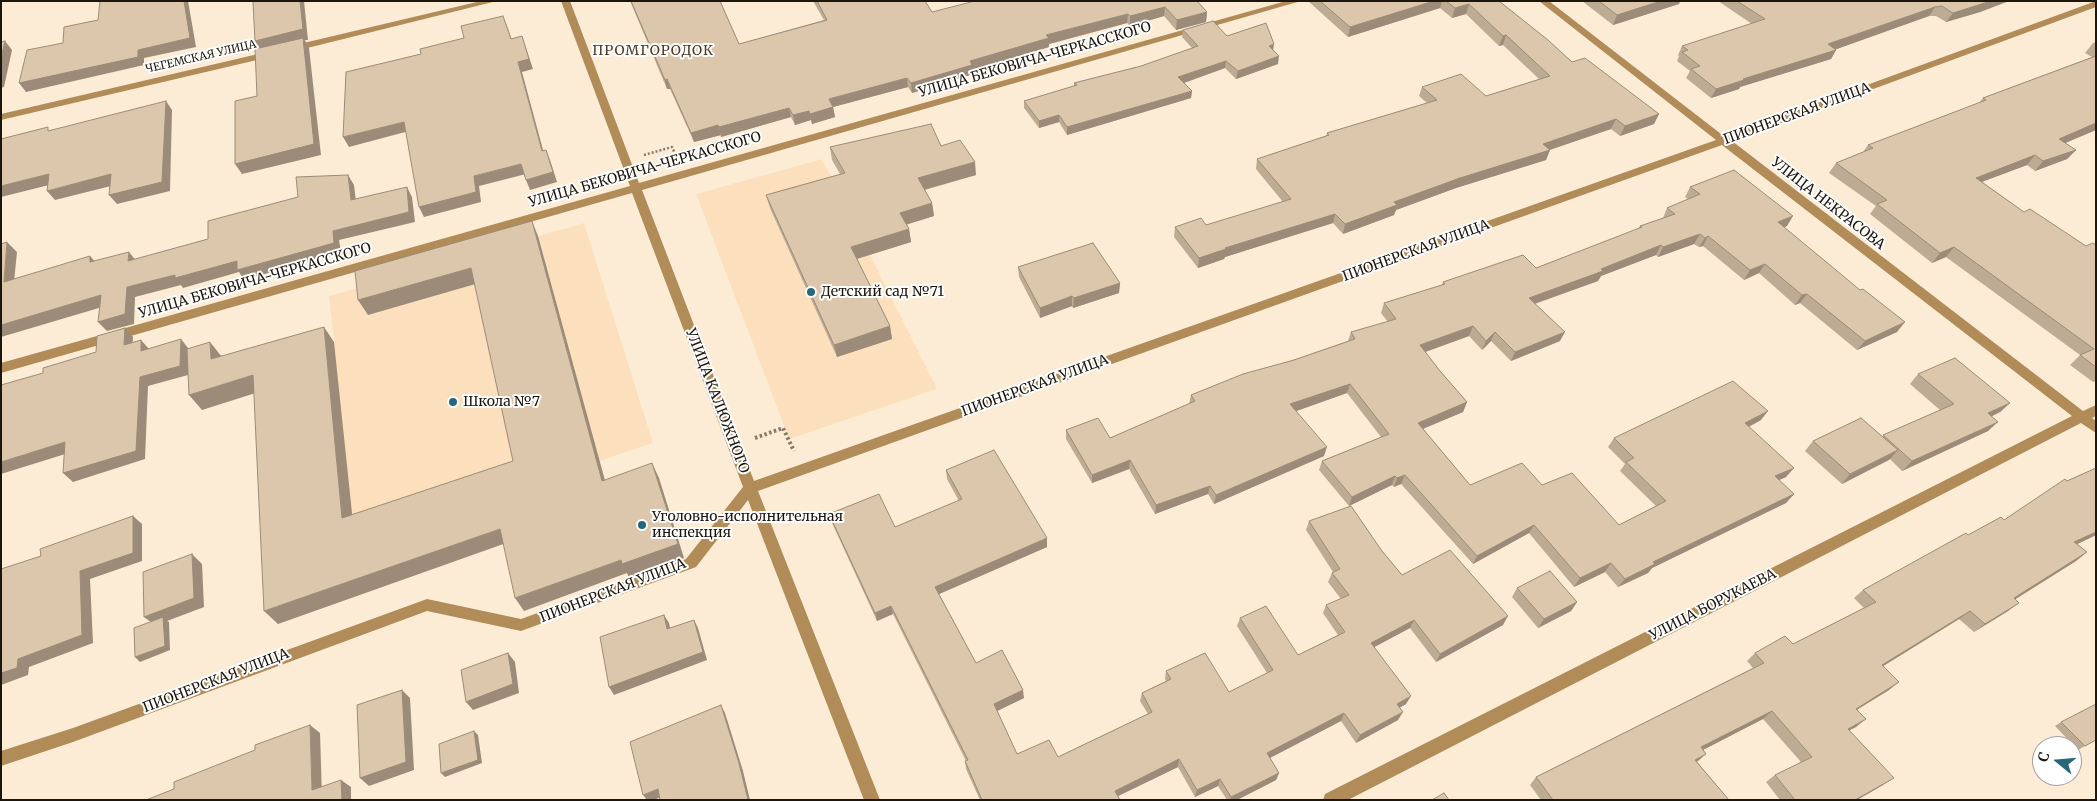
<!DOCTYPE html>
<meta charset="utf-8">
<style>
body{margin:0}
#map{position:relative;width:2097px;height:801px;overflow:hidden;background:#fdecd5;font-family:Merriweather,serif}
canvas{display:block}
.frame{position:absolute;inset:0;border:2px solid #1d160c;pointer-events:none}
.north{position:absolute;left:2032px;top:736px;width:50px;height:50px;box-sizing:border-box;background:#fff;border:1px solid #a5a29e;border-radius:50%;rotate:287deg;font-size:14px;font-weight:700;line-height:20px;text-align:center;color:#1d160c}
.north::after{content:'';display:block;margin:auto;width:18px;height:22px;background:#27677c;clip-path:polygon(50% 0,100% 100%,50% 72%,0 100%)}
</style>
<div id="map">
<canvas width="2097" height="801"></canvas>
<div class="frame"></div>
<div class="north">С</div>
</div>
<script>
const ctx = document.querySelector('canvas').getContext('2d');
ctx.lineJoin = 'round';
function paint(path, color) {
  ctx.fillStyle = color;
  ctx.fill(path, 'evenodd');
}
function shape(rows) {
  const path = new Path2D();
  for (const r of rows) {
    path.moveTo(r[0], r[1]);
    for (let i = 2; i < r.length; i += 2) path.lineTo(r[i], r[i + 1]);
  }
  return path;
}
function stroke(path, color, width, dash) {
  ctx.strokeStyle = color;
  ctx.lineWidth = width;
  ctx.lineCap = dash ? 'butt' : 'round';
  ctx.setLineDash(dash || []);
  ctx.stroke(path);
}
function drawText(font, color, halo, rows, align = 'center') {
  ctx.font = font + ' Merriweather,serif';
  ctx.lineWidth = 4;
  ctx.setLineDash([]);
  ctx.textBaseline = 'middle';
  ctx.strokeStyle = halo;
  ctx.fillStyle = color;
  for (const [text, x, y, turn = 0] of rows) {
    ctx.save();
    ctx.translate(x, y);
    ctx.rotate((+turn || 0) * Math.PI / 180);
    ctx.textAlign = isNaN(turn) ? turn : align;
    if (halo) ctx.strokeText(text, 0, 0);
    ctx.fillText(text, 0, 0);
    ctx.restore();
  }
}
paint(shape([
 [822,159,937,389,789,439,696,194],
 [584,223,653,443,481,501,490,549,278,624,264,362,334,342,329,296]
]), '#fce0be');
stroke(shape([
 [644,155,672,147,676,156]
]), '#857a6a', 2.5, [2, 2]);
stroke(shape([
 [755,438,783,428,794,451]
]), '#857a6a', 4, [2.5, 2.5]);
paint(shape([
 [481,1,497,1,291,52,286,49,291,46,481,1],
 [561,1,570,1,639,183,1286,1,1301,1,642,190,754,481,1716,140,1539,1,1549,1,1725,137,2096,1,2096,7,1732,141,2083,411,2096,405,2096,416,2092,418,2096,421,2096,433,2081,423,1348,800,1323,800,1325,794,2072,416,1722,145,758,491,880,800,864,800,748,500,696,567,521,631,427,611,73,742,1,766,1,751,73,728,427,599,521,619,686,559,743,487,632,193,1,373,1,363,630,186,561,1],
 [271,51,276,54,274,56,1,120,1,114,271,51]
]), '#b18b58');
paint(shape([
 [630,1,720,1,739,44,824,20,813,1,925,1,932,12,1197,1,1207,12,1206,22,1176,30,1164,16,1130,26,1127,23,1049,44,1049,47,973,70,973,74,912,93,908,87,833,107,835,117,812,124,811,120,795,125,791,117,721,137,721,135,694,142,670,89,667,89],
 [1308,1,1499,1,1572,62,1654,124,1620,136,1611,129,1550,150,1546,160,1456,188,1396,210,1394,215,1343,234,1333,223,1225,257,1224,259,1198,268,1174,237,1175,227,1206,225,1283,202,1256,169,1257,159,1326,136,1327,133,1427,103,1419,96,1422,87,1486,96,1539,79,1503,45,1499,46,1466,14,1452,18,1440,8,1348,37],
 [1582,1,1680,1,1679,4,1613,25],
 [1718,1,2009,1,1980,12,1946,22,1936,16,1929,16,1836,49,1836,50,1831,59,1740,87,1739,89,1711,98,1686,78,1690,71,1677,61,1679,56,1678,55,1682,46,1752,24],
 [1183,30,1227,36,1273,50,1278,64,1236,79,1225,68,1184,83,1192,91,1191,98,1067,135,1059,122,1039,128,1024,108,1024,101,1074,86,1074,83,1141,66,1192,48,1182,37],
 [2096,42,2096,130,2065,143,2076,150,2067,159,2035,171,2027,165,1982,182,2024,212,2086,246,2096,245,2096,381,2093,382,2070,365,2080,355,1946,257,1932,263,1870,214,1876,206,1829,173,1836,163,1863,152,1868,145,1979,103,1983,98,2092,57,2085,53,2093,43],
 [941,146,976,175,925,190,932,203,934,216,907,224,909,229,911,242,857,259,890,326,892,339,837,357,770,208,766,195,840,174,832,160,830,147],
 [1690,187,1787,226,1784,227,1897,332,1857,350,1800,303,1795,305,1759,273,1744,280,1703,246,1699,247,1694,244,1658,257,1656,255,1601,276,1598,281,1535,304,1560,341,1511,361,1491,341,1482,350,1469,336,1425,352,1440,371,1467,402,1463,412,1423,429,1470,485,1542,485,1619,525,1656,506,1620,471,1625,464,1608,447,1614,438,1761,420,1749,427,1786,477,1779,480,1794,494,1786,503,1652,568,1648,573,1618,587,1605,572,1574,587,1529,533,1473,564,1401,484,1394,487,1392,485,1349,506,1319,470,1322,461,1381,437,1347,393,1296,411,1324,456,1214,504,1208,494,1155,514,1129,469,1092,483,1066,439,1066,430,1110,438,1189,404,1191,395,1348,341,1351,332,1388,322,1381,313,1384,303,1442,285,1443,282,1536,268,1638,229,1640,226,1663,218,1667,208,1688,199,1685,197],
 [1018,267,1120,283,1119,293,1073,308,1072,306,1040,318,1019,277],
 [1918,374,2010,403,2000,412,1992,416,1988,431,1902,471,1890,459,1842,484,1805,451,1813,441,1882,436,1940,410,1910,384],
 [2096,468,2096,535,2077,544,2087,552,2076,561,2015,599,2008,611,1974,632,1959,619,1883,666,1889,690,1857,710,1856,727,1849,730,1883,785,1857,800,1780,800,1766,782,1775,775,1801,762,1763,719,1703,750,1697,762,1729,800,1541,800,1530,785,1536,777,1753,668,1747,661,1755,653,1793,644,1864,608,1854,598,1863,590,1968,535,2004,520,2067,481],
 [946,470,1047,547,939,594,976,663,1024,698,997,711,1017,754,1058,757,1148,714,1140,701,1142,693,1166,681,1165,679,1166,671,1229,692,1267,673,1237,626,1240,618,1298,655,1338,635,1323,613,1326,605,1341,599,1328,582,1332,573,1333,572,1306,530,1309,521,1382,551,1402,575,1503,625,1436,662,1410,628,1374,647,1406,704,1399,708,1398,720,1356,743,1341,721,1270,758,1279,773,1276,780,1237,800,1227,800,1218,786,1195,797,1178,767,1118,796,1120,800,980,800,966,769,965,761,966,761,893,614,877,621,832,523,829,514,895,527,959,501,947,479],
 [1517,588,1577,602,1571,611,1538,628,1512,597],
 [2061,722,2096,740,2078,750,2055,726]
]), '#beab94');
paint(shape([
 [184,1,188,1,196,47,144,58,144,65,26,92,19,83,138,50],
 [300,1,304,1,308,40,305,40,309,48,321,155,242,174,235,164,304,41,261,51,255,41],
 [1434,1,1442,1,1440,8,1348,37,1350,27],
 [1661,1,1680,1,1679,4,1613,25,1617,15],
 [1991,1,2009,1,1980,12,1946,22,1953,13],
 [1469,4,1466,14,1452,18,1455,8],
 [1165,7,1164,16,1130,26,1130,16],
 [1935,7,1929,16,1823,54,1828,44],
 [1207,12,1206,22,1176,30,1177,20],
 [1128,14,1127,23,1049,44,1049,47,973,70,973,74,912,93,911,83,970,61,1046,35],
 [503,16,507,26,515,49,511,39],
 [1506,35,1503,45,1499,46,1503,36],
 [522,36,533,69,522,72,546,161,542,151,518,62],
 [5,41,12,50,4,87,1,88,1,58],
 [1274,44,1273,52,1269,46],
 [1836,50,1831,59,1740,87,1739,89,1711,98,1716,89,1743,79],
 [1279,56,1278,64,1236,79,1238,71],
 [1226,61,1225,68,1178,85,1178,77],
 [907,78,908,87,833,107,835,117,812,124,810,114,829,99],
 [667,79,670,89,667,89,665,80],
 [1192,91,1191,98,1067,135,1067,127],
 [166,101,172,110,170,191,117,204,109,195],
 [789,108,791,117,721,137,719,127],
 [809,111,811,120,795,125,793,115],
 [1659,114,1654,124,1620,136,1625,126],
 [1059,115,1059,122,1039,128,1039,121],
 [1616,119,1611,129,1549,150,1550,150,1546,160,1456,188,1396,210,1394,215,1343,234,1345,224,1394,202,1543,144],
 [404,122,409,131,349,147,343,137],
 [2096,123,2096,130,2051,149,2059,139],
 [718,125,721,135,694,142,691,133],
 [546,150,550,160,557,182,530,190,526,180],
 [2076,150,2067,159,2035,171,2043,161],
 [2035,155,2027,165,1968,187,1976,178],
 [975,162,976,175,919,191,918,178],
 [521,164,526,174,479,186,481,202,424,217,419,207,474,176],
 [49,174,57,183,1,197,1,186],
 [111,174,119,184,55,200,47,191],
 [348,175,354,185,357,210,351,200],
 [407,187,412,197,415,222,339,240,341,252,244,280,239,272,183,288,181,285,135,297,134,324,107,331,98,322,127,287,333,231],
 [932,203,934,216,902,226,900,213],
 [1335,214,1333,223,1225,257,1224,259,1198,268,1199,258,1225,248],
 [1793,216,1787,226,1772,232,1778,222],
 [532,221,538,236,609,495,602,481],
 [909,229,911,242,853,260,851,247],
 [1700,234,1694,244,1658,257,1663,247],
 [1708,236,1703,246,1699,247,1705,238],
 [7,242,17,252,13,292,4,282],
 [1661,245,1656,255,1601,276,1598,281,1525,307,1529,298,1601,269],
 [1954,247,1946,257,1932,263,1940,253],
 [129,252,137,262,128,261],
 [90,256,98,265,90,262],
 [1765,264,1759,273,1744,280,1750,270],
 [471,268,479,283,368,315,358,300],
 [1120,283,1119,293,1073,308,1074,298],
 [1807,294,1800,303,1795,305,1802,295],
 [101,295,109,305,1,337,1,325],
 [1072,296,1072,306,1040,318,1040,308],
 [1905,322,1897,332,1857,350,1865,341],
 [890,326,892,339,837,357,834,345],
 [1473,326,1469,336,1417,355,1420,345],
 [324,327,334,342,354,532,342,518],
 [125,328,133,337,132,354,124,345],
 [1495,332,1491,341,1482,350,1486,341],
 [1565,332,1560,341,1511,361,1515,352],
 [181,339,188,348,188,375,148,386,145,459,73,482,63,473,140,377],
 [141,340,149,349,141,351],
 [210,342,222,357,211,359],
 [253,375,265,390,202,410,189,395],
 [1350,384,1347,393,1288,414,1290,404],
 [1467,402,1463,412,1415,432,1418,423],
 [2010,403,2000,412,1978,423,1988,413],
 [1768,411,1761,420,1738,432,1745,423],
 [1998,422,1988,431,1902,471,1912,461],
 [65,442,75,451,1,474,1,462],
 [1327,447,1324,456,1214,504,1216,495],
 [1898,450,1889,460,1842,484,1850,474],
 [1130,460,1129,469,1092,483,1092,475],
 [652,463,659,478,684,558,629,578,627,573,524,611,515,598,621,560],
 [1794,468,1786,477,1768,485,1775,476],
 [1405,475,1401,484,1394,487,1397,478],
 [1395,476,1392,485,1349,506,1352,497],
 [1210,486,1208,494,1155,514,1156,505],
 [1794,494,1786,503,1652,568,1648,573,1618,587,1625,579,1653,562],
 [133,516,142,524,142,561,90,579,93,643,29,667,28,675,1,685,1,673,18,659,80,571],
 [1534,525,1529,533,1473,564,1477,556],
 [500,529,509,542,278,624,264,611],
 [2096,532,2096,535,2063,551,2074,542],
 [1047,538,1047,547,937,595,935,587],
 [2087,552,2076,561,2003,607,2014,598],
 [192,554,202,564,204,607,167,621,169,622,170,650,140,662,135,657,155,625,144,617],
 [1611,563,1605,572,1574,587,1580,578],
 [1577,602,1571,611,1538,628,1544,619],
 [2019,603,2008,611,1974,632,1985,624],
 [891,606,893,614,877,621,875,613],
 [1970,611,1959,619,1872,673,1882,665],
 [664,615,669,623,672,638,667,629],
 [1508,616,1503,625,1436,662,1440,654],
 [694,620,698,628,707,660,614,695,609,687],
 [1414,620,1410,628,1367,651,1371,643],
 [508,653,515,662,519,693,473,710,466,702],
 [1899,682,1889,690,1846,716,1856,709],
 [402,690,410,698,414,770,369,786,360,778],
 [1023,690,1024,698,995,712,994,704],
 [1411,696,1406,704,1392,712,1397,704],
 [721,705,725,713,743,771,750,800,748,800],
 [1772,711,1763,719,1693,755,1701,747],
 [1403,712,1398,720,1356,743,1360,735],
 [1344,713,1341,721,1264,761,1267,753],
 [1866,719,1856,727,1838,736,1848,729],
 [310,725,320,733,322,797,312,790],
 [474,731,478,735,482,763,445,777,441,773],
 [1706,754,1698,761,1687,767,1695,760],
 [1179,759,1178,767,1114,798,1115,791],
 [1279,773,1276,780,1237,800,1230,800,1231,797],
 [1894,778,1883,785,1857,800,1855,800],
 [1220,779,1218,786,1195,797,1197,790],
 [341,780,351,787,351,800,342,800],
 [658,789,663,796,654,800,647,800,643,795]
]), '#9b8b78');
const building = shape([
 [100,1,184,1,190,38,138,50,138,57,19,83,27,50,63,43,64,27,98,20,100,1],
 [255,1,300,1,303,29,255,41,253,2,255,1],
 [631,1,720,1,739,44,827,20,817,1,925,1,932,12,975,1,1197,1,1207,12,1177,20,1165,7,1130,16,1128,14,1046,35,1049,38,970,61,972,65,911,83,907,78,829,99,833,107,810,114,809,111,793,115,789,108,719,127,718,125,691,133,667,79,665,80,631,1],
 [1320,1,1434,1,1350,27,1320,1],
 [1446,1,1499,1,1548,40,1572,62,1585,58,1659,114,1625,126,1616,119,1543,144,1550,150,1460,178,1394,202,1397,205,1345,224,1335,214,1225,248,1226,249,1199,258,1175,227,1201,218,1206,225,1291,199,1257,159,1329,135,1327,133,1437,100,1422,87,1461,74,1486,96,1550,76,1506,35,1503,36,1469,4,1455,8,1446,1],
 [1599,1,1661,1,1617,15,1599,1],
 [1737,1,1991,1,1953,13,1942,6,1935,7,1828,44,1836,50,1743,79,1744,80,1716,89,1691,69,1700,66,1682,52,1688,50,1682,46,1765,19,1737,1],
 [503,16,511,39,522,36,529,59,518,62,542,151,546,150,553,172,526,180,521,164,474,176,476,192,419,207,404,122,343,137,346,72,421,54,420,49,464,38,461,26,503,16],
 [1213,21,1227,36,1266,23,1274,44,1269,46,1279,56,1238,71,1226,61,1178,77,1192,91,1067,127,1059,115,1039,121,1024,101,1077,85,1074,83,1141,66,1198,46,1183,30,1213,21],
 [303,38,314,144,235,164,235,101,257,96,255,49,303,38],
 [5,41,1,58,1,42,5,41],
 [2096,56,2096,123,2059,139,2076,150,2043,161,2035,155,1976,178,2024,212,2030,209,2086,246,2093,243,2096,245,2096,367,2080,355,2094,349,1954,247,1940,253,1877,204,1887,200,1836,163,1873,148,1868,145,1986,100,1983,98,2096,56],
 [166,101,162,182,109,195,111,174,47,191,49,174,1,186,1,139,48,127,48,131,166,101],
 [931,124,941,146,960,140,975,162,918,178,932,203,900,213,909,229,851,247,890,326,834,345,766,195,845,173,830,147,931,124],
 [1734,170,1793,216,1778,222,1860,290,1863,289,1905,322,1865,341,1807,294,1802,295,1765,264,1750,270,1708,236,1705,238,1700,234,1663,247,1661,245,1601,269,1603,271,1529,298,1565,332,1515,352,1495,332,1486,341,1473,326,1420,345,1440,371,1467,402,1418,423,1470,485,1522,463,1542,485,1572,473,1619,525,1666,501,1626,462,1634,458,1614,438,1733,381,1768,411,1745,423,1794,468,1775,476,1794,494,1653,562,1655,564,1625,579,1611,563,1580,578,1534,525,1477,556,1405,475,1397,478,1395,476,1352,497,1322,461,1389,434,1350,384,1290,404,1327,447,1216,495,1210,486,1156,505,1130,460,1092,475,1066,430,1098,418,1110,438,1195,401,1191,395,1243,374,1294,360,1355,339,1351,332,1396,319,1384,303,1445,284,1443,282,1523,255,1536,268,1642,227,1640,226,1675,214,1667,208,1700,194,1690,187,1734,170],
 [348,175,351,200,407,187,409,212,333,231,334,243,237,270,237,261,175,278,175,275,127,287,125,314,98,322,101,295,1,325,1,244,7,242,4,282,90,256,90,262,129,252,128,261,208,239,208,221,298,197,296,177,348,175],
 [532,221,602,481,652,463,678,544,622,564,621,560,515,598,500,529,264,611,253,375,189,395,187,349,210,342,211,359,324,327,342,518,513,461,471,268,358,300,355,271,532,221],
 [1093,243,1120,283,1074,298,1072,296,1040,308,1018,267,1093,243],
 [125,328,124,345,141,340,141,351,181,339,180,366,140,377,136,451,63,473,65,442,1,462,1,385,43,373,43,368,96,352,97,336,125,328],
 [1955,358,2010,403,1988,413,1998,422,1912,461,1883,435,1954,404,1918,374,1955,358],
 [1861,418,1898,450,1850,474,1813,441,1861,418],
 [994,450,1047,538,935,587,976,663,1002,650,1023,690,994,704,1017,754,1049,740,1058,757,1152,712,1142,693,1171,679,1166,671,1205,653,1229,692,1273,670,1240,618,1266,606,1298,655,1345,632,1326,605,1349,595,1332,573,1340,569,1309,521,1351,506,1382,551,1402,575,1450,550,1508,616,1440,654,1414,620,1371,643,1411,696,1397,704,1403,712,1360,735,1344,713,1267,753,1279,773,1231,797,1220,779,1197,790,1179,759,1115,791,1120,800,982,800,965,761,968,760,891,606,875,613,829,514,879,494,895,527,962,499,946,470,994,450],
 [2096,468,2096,532,2074,542,2087,552,2014,598,2019,603,1985,624,1970,611,1882,665,1899,682,1856,709,1866,719,1848,729,1894,778,1855,800,1795,800,1775,775,1812,757,1772,711,1701,747,1706,754,1695,760,1729,800,1553,800,1536,777,1764,663,1755,653,1785,636,1793,644,1876,602,1863,590,1966,533,1968,535,2001,517,2004,520,2065,479,2067,481,2096,468],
 [133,516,133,553,80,571,82,635,18,659,17,668,1,673,1,569,41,556,40,549,133,516],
 [192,554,194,598,144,617,143,572,192,554],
 [1550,571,1577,602,1544,619,1517,588,1550,571],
 [664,615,667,629,694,620,703,652,609,687,600,637,664,615],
 [163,617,165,646,135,657,134,628,163,617],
 [508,653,513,684,466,702,461,670,508,653],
 [402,690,406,762,360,778,357,705,402,690],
 [2096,704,2096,740,2085,746,2061,722,2096,704],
 [721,705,739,763,748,800,660,800,658,789,643,795,630,742,721,705],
 [310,725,312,790,341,780,342,800,146,800,174,789,174,782,255,750,255,745,310,725],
 [474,731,478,760,441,773,439,744,474,731],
 [1444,793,1449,800,1432,800,1444,793]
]);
paint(building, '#ddc7ac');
stroke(building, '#9b8b78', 1);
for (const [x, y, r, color] of [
 [811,292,5,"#27677c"],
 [453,402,5,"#27677c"],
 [642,525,5,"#27677c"]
]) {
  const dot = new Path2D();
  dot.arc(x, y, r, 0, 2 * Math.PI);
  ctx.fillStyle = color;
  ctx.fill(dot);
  stroke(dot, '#fff', 2);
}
drawText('11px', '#1d160c', '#fff', [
 ["ЧЕГЕМСКАЯ УЛИЦА",201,57,-13]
]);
ctx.letterSpacing = '1px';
drawText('14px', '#4d3b24', '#fff', [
 ["ПРОМГОРОДОК",653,51]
]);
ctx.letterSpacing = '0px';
drawText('14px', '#1d160c', '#fff', [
 ["УЛИЦА БЕКОВИЧА-ЧЕРКАССКОГО",1035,60,-16],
 ["ПИОНЕРСКАЯ УЛИЦА",1797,114,-20],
 ["УЛИЦА БЕКОВИЧА-ЧЕРКАССКОГО",645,170,-16],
 ["УЛИЦА НЕКРАСОВА",1828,204,38],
 ["ПИОНЕРСКАЯ УЛИЦА",1416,251,-20],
 ["УЛИЦА БЕКОВИЧА-ЧЕРКАССКОГО",255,281,-16],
 ["ПИОНЕРСКАЯ УЛИЦА",1035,386,-20],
 ["УЛИЦА КАЛЮЖНОГО",717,401,69],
 ["ПИОНЕРСКАЯ УЛИЦА",613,591,-21],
 ["УЛИЦА БОРУКАЕВА",1713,605,-27],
 ["ПИОНЕРСКАЯ УЛИЦА",216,681,-21]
]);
drawText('14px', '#1d160c', '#fff', [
 ["Детский сад №71",821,292],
 ["Школа №7",463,402],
 ["Уголовно-исполнительная",652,517],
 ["инспекция",652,533]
], 'left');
</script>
